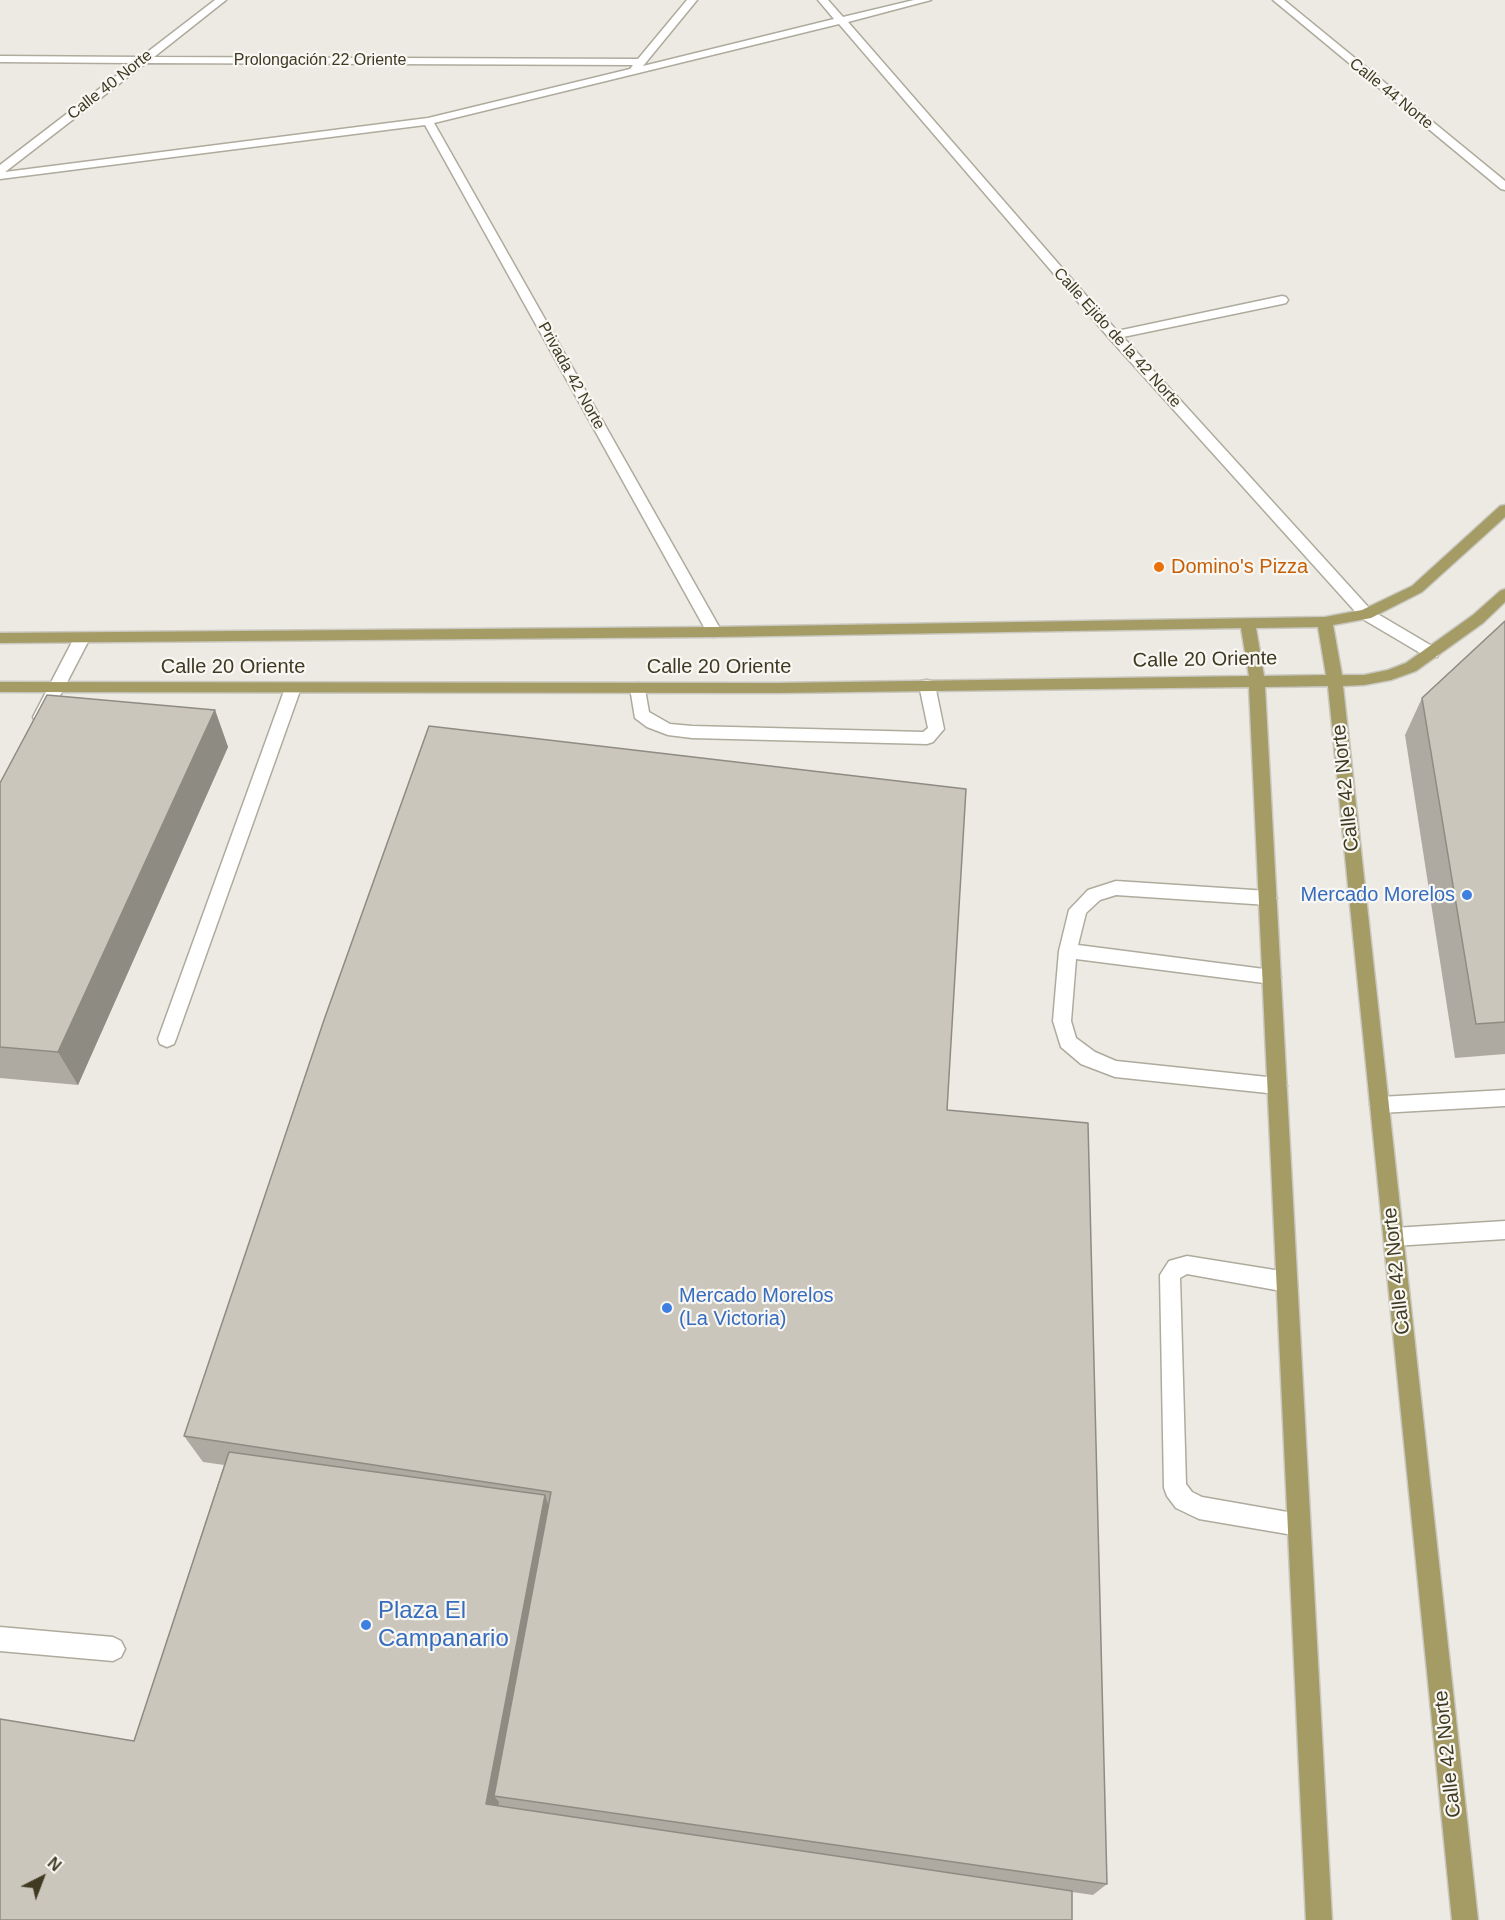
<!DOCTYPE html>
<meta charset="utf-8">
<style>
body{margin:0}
#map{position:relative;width:1505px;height:1920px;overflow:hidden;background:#edeae3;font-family:Helvetica,sans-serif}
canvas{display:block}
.north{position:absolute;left:12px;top:1848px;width:60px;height:60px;-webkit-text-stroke:4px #f9f7f3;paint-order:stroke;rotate:42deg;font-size:16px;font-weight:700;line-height:24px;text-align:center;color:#3f3a21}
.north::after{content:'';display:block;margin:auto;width:21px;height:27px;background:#3f3a21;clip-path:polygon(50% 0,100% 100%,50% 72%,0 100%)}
</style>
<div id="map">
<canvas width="1505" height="1920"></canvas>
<div class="north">N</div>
</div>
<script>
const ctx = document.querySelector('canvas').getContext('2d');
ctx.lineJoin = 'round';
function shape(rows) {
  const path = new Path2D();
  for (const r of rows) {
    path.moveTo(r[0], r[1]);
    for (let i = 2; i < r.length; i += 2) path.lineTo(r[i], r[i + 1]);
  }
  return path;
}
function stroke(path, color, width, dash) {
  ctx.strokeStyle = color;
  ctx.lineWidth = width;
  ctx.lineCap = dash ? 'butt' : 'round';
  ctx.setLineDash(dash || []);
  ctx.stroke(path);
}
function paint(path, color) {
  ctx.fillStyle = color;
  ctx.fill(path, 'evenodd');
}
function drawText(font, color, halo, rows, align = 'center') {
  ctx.font = font + ' Helvetica,sans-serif';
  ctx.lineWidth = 4.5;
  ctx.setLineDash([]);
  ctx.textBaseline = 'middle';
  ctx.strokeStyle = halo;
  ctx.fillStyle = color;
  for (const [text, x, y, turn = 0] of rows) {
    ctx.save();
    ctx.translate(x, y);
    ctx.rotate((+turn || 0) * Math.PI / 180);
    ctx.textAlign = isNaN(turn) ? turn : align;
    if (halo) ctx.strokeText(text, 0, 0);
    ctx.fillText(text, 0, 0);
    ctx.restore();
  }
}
const minor = shape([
 [215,0,226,0,154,57,638,59,687,0,697,0,643,66,834,19,818,0,828,0,843,17,914,0,931,0,848,22,1117,331,1282,296,1286,297,1288,300,1286,303,1282,304,1123,337,1371,610,1437,649,1440,653,1437,657,1427,657,1361,618,1109,338,839,24,434,123,722,632,714,637,709,636,425,125,0,179,0,165,133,63,0,62,0,56,141,57,215,0],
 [146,63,633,65,630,69,428,118,5,172,146,63],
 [1273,0,1284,0,1505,181,1505,190,1501,189,1273,0],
 [82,633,90,638,49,717,47,721,41,723,35,721,33,717,74,638,82,633],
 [927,680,933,681,935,685,944,729,933,742,927,744,692,738,668,735,647,727,635,718,630,688,632,684,638,683,644,684,649,712,670,724,692,726,923,732,928,728,919,685,921,681,927,680],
 [293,683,299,684,301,688,176,1039,174,1044,167,1047,160,1044,158,1039,285,688,287,684,293,683],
 [1116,881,1268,891,1274,893,1277,898,1274,903,1268,905,1116,895,1100,900,1086,913,1078,945,1272,970,1278,972,1281,977,1278,982,1272,984,1076,959,1071,1021,1076,1038,1095,1052,1116,1061,1277,1078,1284,1080,1287,1086,1284,1092,1277,1094,1115,1077,1081,1064,1061,1047,1053,1021,1059,951,1069,910,1088,890,1116,881],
 [1505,1090,1505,1106,1380,1113,1373,1111,1370,1105,1373,1099,1380,1097,1505,1090],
 [1505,1221,1505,1239,1394,1246,1387,1243,1384,1237,1387,1231,1394,1228,1505,1221],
 [1187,1256,1287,1272,1294,1275,1297,1282,1294,1289,1287,1292,1187,1274,1180,1278,1186,1484,1192,1492,1202,1497,1299,1514,1307,1517,1310,1525,1307,1533,1299,1536,1199,1519,1176,1508,1167,1496,1164,1488,1160,1275,1169,1261,1187,1256],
 [0,1627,113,1637,121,1641,125,1649,121,1657,113,1661,0,1651,0,1627]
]);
const major = shape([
 [1505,505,1505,517,1422,592,1371,618,1333,625,1342,675,1364,675,1388,670,1406,663,1473,615,1500,591,1505,589,1505,602,1483,623,1416,671,1391,680,1364,685,1343,686,1478,1920,1452,1920,1328,686,1265,687,1332,1920,1306,1920,1249,687,777,693,0,692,0,682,777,683,1249,676,1241,628,714,637,0,643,0,633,714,627,1325,617,1362,610,1412,586,1500,506,1505,505],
 [1318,627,1326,675,1264,676,1256,628,1318,627]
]);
stroke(minor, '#aeab9d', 3);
stroke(major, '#c9c8c1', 3);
paint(minor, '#fff');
paint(major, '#a49b65');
paint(shape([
 [1505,621,1505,1054,1455,1058,1405,735,1422,698],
 [215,710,228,747,78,1085,0,1078,0,783],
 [947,1110,1107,1884,1093,1895,1072,1892,1072,1920,134,1741,224,1465,203,1462,184,1436]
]), '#afaaa1');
paint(shape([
 [215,710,228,747,78,1085,58,1052],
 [545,1495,553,1519,494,1796,499,1802,496,1818,486,1804]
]), '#8e8b83');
const building = shape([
 [1505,621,1505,1022,1476,1024,1422,698,1505,621],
 [47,695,215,710,58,1052,0,1047,0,783,47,695],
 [429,726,966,789,947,1110,1088,1123,1107,1884,494,1796,551,1492,184,1436,324,1020,429,726],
 [229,1452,545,1495,486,1804,1072,1891,1072,1920,0,1920,0,1719,134,1741,229,1452]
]);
paint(building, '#cbc6bb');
stroke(building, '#8e8b83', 1.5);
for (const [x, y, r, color] of [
 [1159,567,6,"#e8710a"],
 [1467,895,6,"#3f7fe0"],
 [667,1308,6,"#3f7fe0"],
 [366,1625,6,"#3f7fe0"]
]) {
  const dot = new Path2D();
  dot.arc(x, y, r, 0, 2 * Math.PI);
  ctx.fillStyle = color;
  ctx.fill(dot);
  stroke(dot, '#f9f7f3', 2);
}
drawText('16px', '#3f3a21', '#f9f7f3', [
 ["Prolongación 22 Oriente",320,61],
 ["Calle 40 Norte",110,85,-38],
 ["Calle 44 Norte",1391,94,39],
 ["Calle Ejido de la 42 Norte",1117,338,48],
 ["Privada 42 Norte",571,376,61]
]);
drawText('20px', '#c56008', '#f9f7f3', [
 ["Domino's Pizza",1171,567]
], 'left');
drawText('20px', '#3f3a21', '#f9f7f3', [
 ["Calle 20 Oriente",1205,660,-1],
 ["Calle 20 Oriente",233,667],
 ["Calle 20 Oriente",719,667],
 ["Calle 42 Norte",1346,788,-96],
 ["Calle 42 Norte",1397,1271,-96],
 ["Calle 42 Norte",1448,1754,-96]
]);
drawText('20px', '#366cbe', '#f9f7f3', [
 ["Mercado Morelos",1455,895],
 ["Mercado Morelos",679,1296,"left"],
 ["(La Victoria)",679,1319,"left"]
], 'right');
drawText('24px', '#366cbe', '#f9f7f3', [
 ["Plaza El",378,1611],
 ["Campanario",378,1639]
], 'left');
</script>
